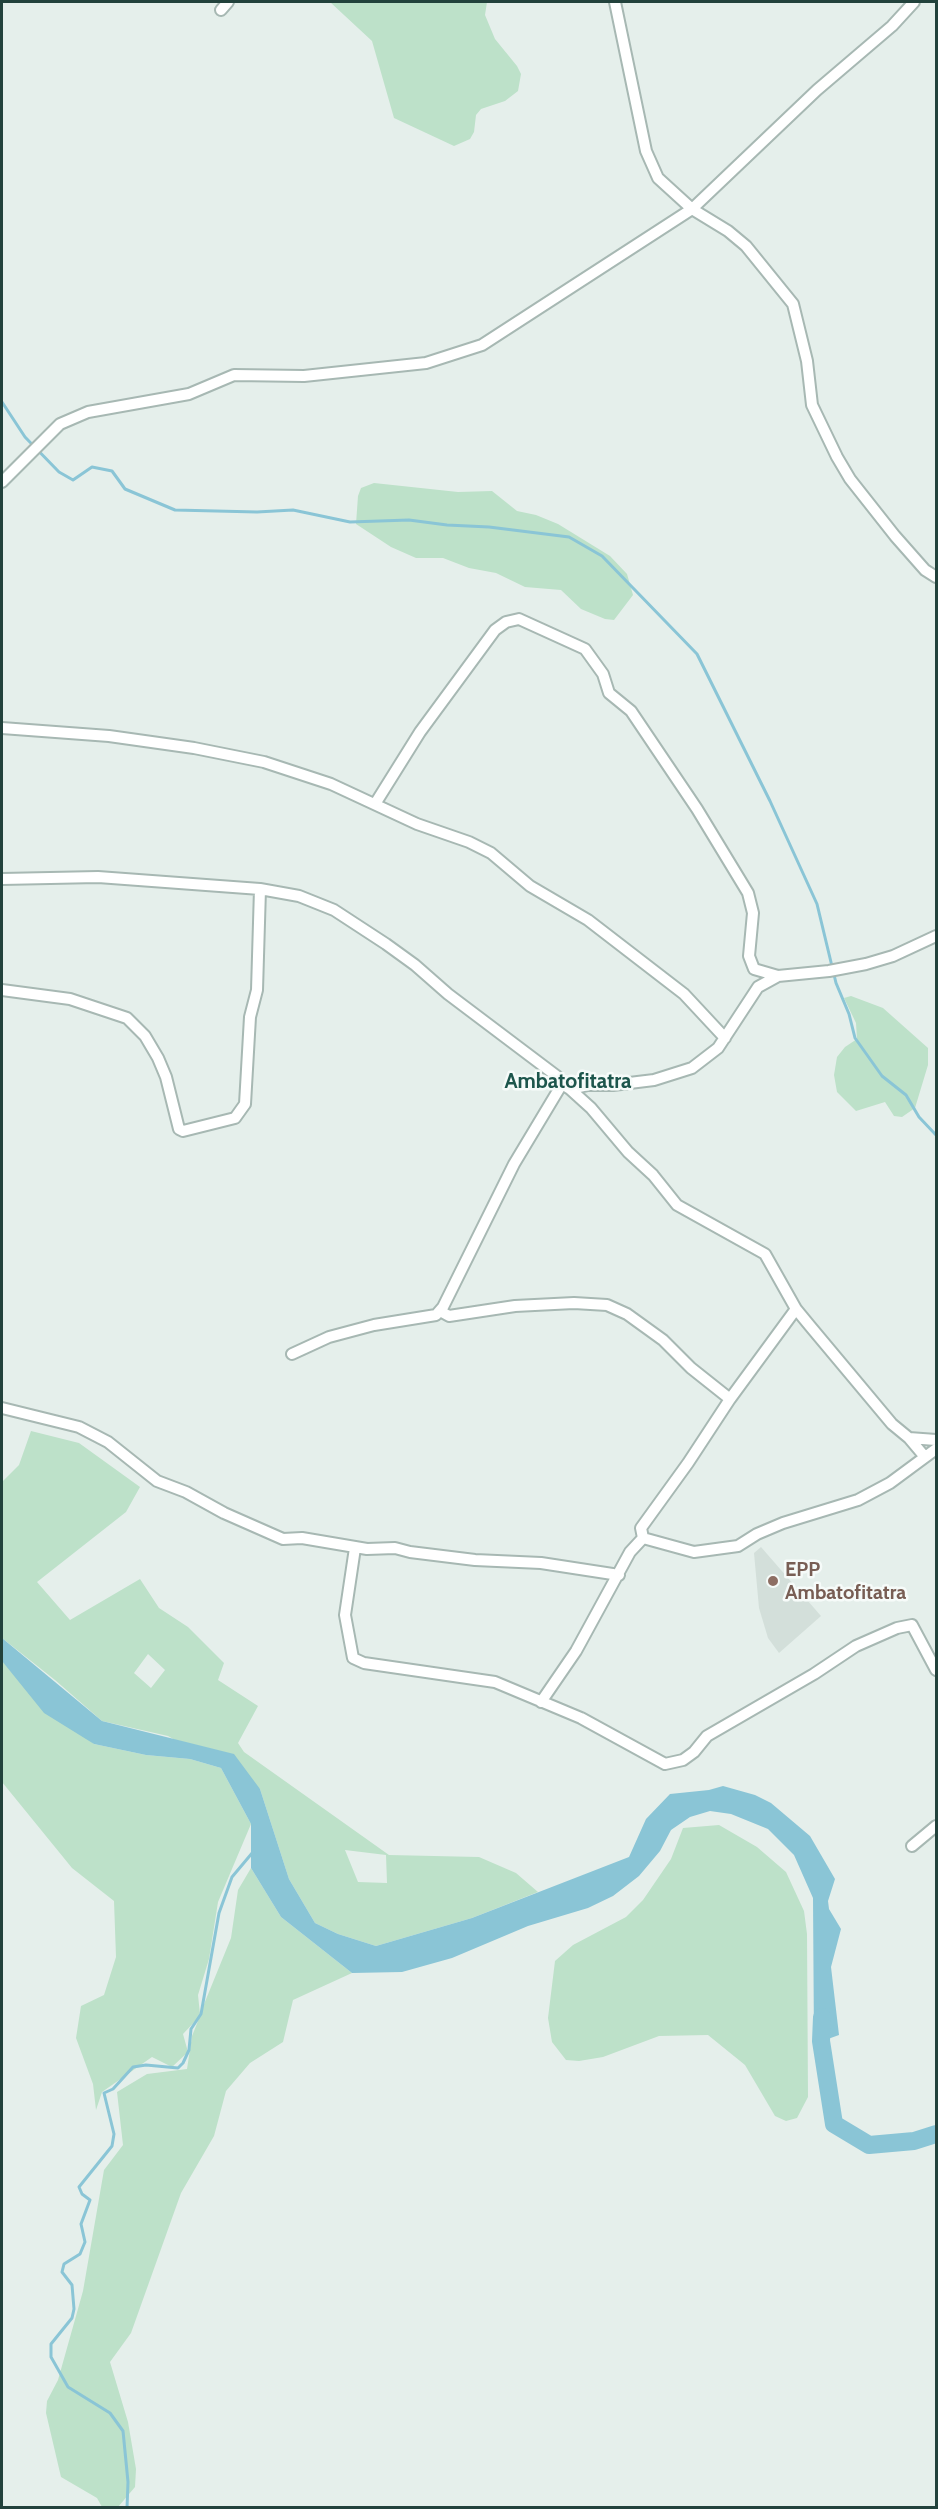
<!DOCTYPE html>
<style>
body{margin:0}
#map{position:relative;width:938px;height:2509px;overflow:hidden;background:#e5efeb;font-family:Cabin,sans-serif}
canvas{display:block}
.frame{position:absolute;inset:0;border:3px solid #22423c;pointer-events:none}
</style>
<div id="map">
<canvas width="938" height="2509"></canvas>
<div class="frame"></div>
</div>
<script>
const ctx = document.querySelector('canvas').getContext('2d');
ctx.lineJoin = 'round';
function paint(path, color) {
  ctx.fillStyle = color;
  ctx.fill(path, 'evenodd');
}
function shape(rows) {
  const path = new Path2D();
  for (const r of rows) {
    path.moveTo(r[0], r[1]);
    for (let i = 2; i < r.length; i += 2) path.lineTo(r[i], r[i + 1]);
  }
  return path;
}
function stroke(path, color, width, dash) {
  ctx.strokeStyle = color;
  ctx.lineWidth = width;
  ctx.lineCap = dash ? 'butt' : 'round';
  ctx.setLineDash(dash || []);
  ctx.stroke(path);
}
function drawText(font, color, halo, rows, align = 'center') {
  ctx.font = font + ' Cabin,sans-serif';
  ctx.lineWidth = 5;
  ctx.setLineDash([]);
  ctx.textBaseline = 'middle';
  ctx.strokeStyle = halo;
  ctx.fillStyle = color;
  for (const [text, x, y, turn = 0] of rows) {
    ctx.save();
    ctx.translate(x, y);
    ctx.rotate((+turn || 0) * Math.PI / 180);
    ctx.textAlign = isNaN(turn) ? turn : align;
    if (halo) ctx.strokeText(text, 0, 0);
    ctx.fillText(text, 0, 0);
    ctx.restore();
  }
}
paint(shape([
 [761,1547,821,1616,779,1653,768,1638,759,1608,754,1553]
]), '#d3dfda');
paint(shape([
 [330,2,487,2,485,15,495,39,517,66,521,74,518,91,505,101,481,109,476,115,474,132,470,139,454,146,394,118,372,41],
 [374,483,458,492,492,491,517,511,536,515,558,524,610,556,627,574,633,595,614,620,605,619,581,609,561,590,525,587,496,573,469,568,443,558,416,558,391,547,356,524,358,496,361,488],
 [851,996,883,1008,928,1048,928,1065,915,1108,902,1117,894,1116,885,1102,856,1111,837,1092,834,1075,837,1057,845,1047,857,1039,856,1023,844,998],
 [31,1431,79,1443,140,1487,126,1512,37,1582,70,1620,140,1579,159,1608,188,1627,224,1663,218,1680,258,1706,238,1743,244,1752,389,1855,479,1857,516,1873,538,1892,472,1918,376,1946,338,1934,315,1923,289,1879,260,1789,168,1736,102,1721,55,1680,2,1638,2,1482,19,1465],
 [148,1654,165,1670,151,1688,134,1673],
 [345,1850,386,1855,387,1883,358,1882],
 [2,1661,94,1744,146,1755,190,1759,221,1768,251,1824,218,1902,209,1959,198,1995,200,2014,231,1938,238,1890,251,1868,281,1917,352,1973,293,2000,283,2042,250,2063,226,2091,214,2136,181,2193,131,2333,110,2362,128,2422,136,2469,135,2487,118,2507,102,2507,97,2498,61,2477,46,2413,47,2401,58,2380,83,2291,104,2170,123,2145,117,2092,147,2074,187,2069,192,2036,200,2016,183,2034,188,2052,172,2067,152,2057,102,2092,96,2110,93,2084,76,2038,81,2006,104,1995,116,1957,114,1901,72,1868,2,1782],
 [719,1825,757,1847,786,1872,804,1911,807,1934,808,2097,797,2118,786,2121,775,2116,745,2065,708,2035,659,2036,603,2057,579,2061,566,2060,552,2042,548,2018,555,1961,573,1945,626,1917,643,1900,671,1859,683,1828]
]), '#bde1c9');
paint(shape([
 [2,1638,102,1721,234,1754,260,1789,289,1879,315,1923,338,1934,376,1946,472,1918,629,1857,646,1819,670,1794,709,1790,723,1786,755,1795,771,1803,810,1836,835,1879,828,1901,829,1909,841,1929,831,1967,839,2035,814,2044,813,1898,794,1855,768,1829,731,1814,710,1811,690,1817,671,1830,660,1851,639,1876,613,1896,588,1908,528,1926,452,1958,402,1972,352,1973,281,1917,251,1868,251,1824,221,1768,190,1759,146,1755,94,1744,44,1713,2,1661]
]), '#8ac5d6');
stroke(shape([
 [2,402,25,437,59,472,73,480,92,467,112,471,125,489,175,510,257,512,293,510,350,522,409,520,447,525,489,527,569,537,602,556,697,654,770,801,817,904,836,983,849,1014,855,1038,882,1076,906,1095,919,1117,936,1135],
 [127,2508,128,2482,123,2431,110,2413,68,2387,51,2357,51,2344,72,2318,74,2309,72,2285,62,2272,64,2264,80,2254,85,2242,81,2224,90,2200,82,2194,79,2187,112,2146,114,2134,104,2093,113,2089,133,2067,146,2065,178,2068,183,2063,189,2050,191,2029,201,2014,219,1913,232,1877,253,1852]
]), '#8ac5d6', 3);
stroke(shape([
 [822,2017,821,2041,834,2124,869,2145,914,2141,936,2134]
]), '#8ac5d6', 18);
const minor = shape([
 [615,2,646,151,658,178,692,209,728,231,746,246,793,304,807,361,812,405,837,457,850,479,895,536,925,570,936,577],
 [221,10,228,2],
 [2,482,60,424,88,412,189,394,234,375,304,376,426,363,482,345,692,209,817,90,892,26,914,2],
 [2,728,109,736,194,748,264,762,331,784,417,824,469,842,491,853,530,886,588,920,684,994,725,1038],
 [375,804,420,732,495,630,506,622,519,619,585,649,603,674,609,693,631,711,697,809,748,893,753,913,749,956,754,969,778,976],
 [2,879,98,877,260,889,299,896,334,910,386,944,415,965,448,994,558,1077,562,1084,570,1089,588,1085,613,1085,654,1080,692,1068,718,1048,758,987,778,976,829,971,866,964,893,956,936,936],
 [2,990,70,999,127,1018,145,1036,158,1058,166,1077,179,1129,183,1131,235,1118,245,1104,250,1017,257,990,260,889],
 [570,1089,591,1108,628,1152,653,1175,677,1205,765,1254,796,1309,810,1326,892,1424,909,1438,925,1457],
 [440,1311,449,1316,515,1306,574,1303,607,1305,627,1314,663,1340,691,1368,730,1399],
 [292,1354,329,1337,374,1325,436,1315,443,1307,514,1164,562,1084],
 [2,1408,79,1427,108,1442,157,1481,186,1492,224,1513,283,1539,302,1538,367,1549,395,1548,410,1552,475,1560,541,1563,619,1575],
 [909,1438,936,1440],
 [643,1538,641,1528,688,1463,730,1399,796,1309],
 [355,1548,345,1615,353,1658,364,1663,495,1682,581,1718,665,1764,683,1760,694,1752,707,1736,814,1674,856,1646,897,1628,912,1625,936,1670],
 [541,1702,576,1651,630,1552,643,1538,694,1552,738,1546,757,1534,783,1523,858,1500,890,1483,936,1449],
 [912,1846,936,1826]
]);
stroke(minor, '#a7b8b3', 14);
stroke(minor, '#fff', 10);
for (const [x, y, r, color] of [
 [773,1581,6,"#8d6e63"]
]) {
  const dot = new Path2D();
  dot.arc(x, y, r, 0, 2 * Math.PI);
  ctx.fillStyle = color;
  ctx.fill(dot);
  stroke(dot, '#f6fbf9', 2);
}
drawText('bold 20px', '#785e54', '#f6fbf9', [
 ["EPP",785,1570],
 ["Ambatofitatra",785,1593]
], 'left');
drawText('bold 21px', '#1d564c', '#f6fbf9', [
 ["Ambatofitatra",568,1082]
]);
</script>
